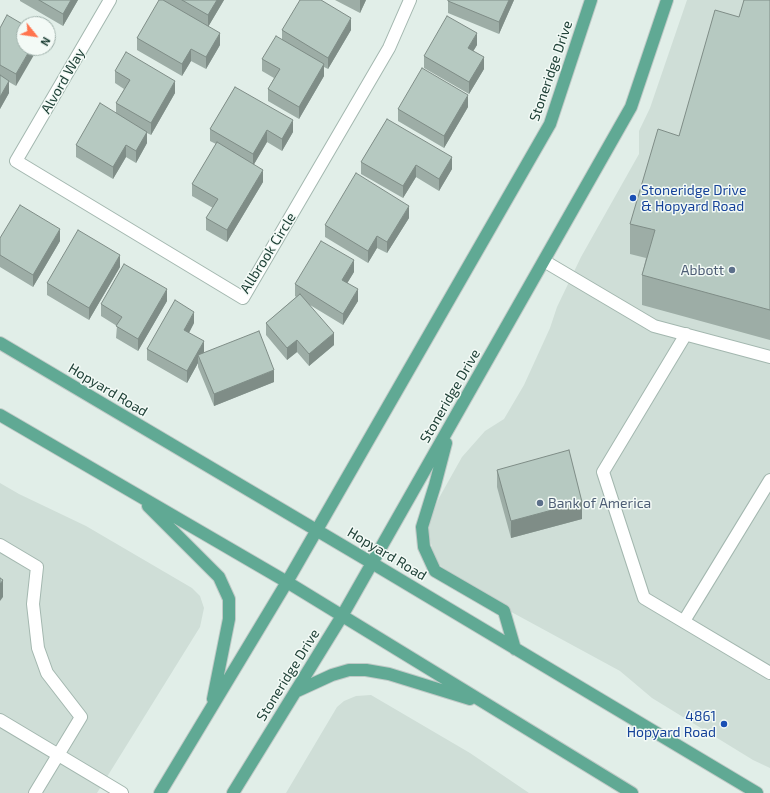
<!DOCTYPE html>
<style>
body{margin:0}
#map{position:relative;width:770px;height:793px;overflow:hidden;background:#e1eee8;font-family:"Exo 2",sans-serif}
canvas{display:block}
.north{position:absolute;left:16px;top:16px;width:40px;height:40px;box-sizing:border-box;background:#f3faf6;border:1px solid #9eb0aa;border-radius:50%;rotate:120deg;font-size:11px;font-weight:700;line-height:16px;text-align:center;color:#1f4137}
.north::after{content:'';display:block;margin:auto;width:14px;height:18px;background:#ff744e;clip-path:polygon(50% 0,100% 100%,50% 72%,0 100%)}
</style>
<div id="map">
<canvas width="770" height="793"></canvas>
<div class="north">N</div>
</div>
<script>
const ctx = document.querySelector('canvas').getContext('2d');
ctx.lineJoin = 'round';
function paint(path, color) {
  ctx.fillStyle = color;
  ctx.fill(path, 'evenodd');
}
function shape(rows) {
  const path = new Path2D();
  for (const r of rows) {
    path.moveTo(r[0], r[1]);
    for (let i = 2; i < r.length; i += 2) path.lineTo(r[i], r[i + 1]);
  }
  return path;
}
function stroke(path, color, width, dash) {
  ctx.strokeStyle = color;
  ctx.lineWidth = width;
  ctx.lineCap = dash ? 'butt' : 'round';
  ctx.setLineDash(dash || []);
  ctx.stroke(path);
}
function drawText(font, color, halo, rows, align = 'center') {
  ctx.font = font + ' "Exo 2",sans-serif';
  ctx.lineWidth = 3;
  ctx.setLineDash([]);
  ctx.textBaseline = 'middle';
  ctx.strokeStyle = halo;
  ctx.fillStyle = color;
  for (const [text, x, y, turn = 0] of rows) {
    ctx.save();
    ctx.translate(x, y);
    ctx.rotate((+turn || 0) * Math.PI / 180);
    ctx.textAlign = isNaN(turn) ? turn : align;
    if (halo) ctx.strokeText(text, 0, 0);
    ctx.fillText(text, 0, 0);
    ctx.restore();
  }
}
paint(shape([
 [687,0,770,0,770,768,753,760,652,698,620,671,469,589,436,562,428,532,431,517,439,498,462,457,485,431,504,419,524,385,550,328,557,307,581,257,639,154,639,131,650,108],
 [0,483,19,494,86,526,192,588,200,596,204,608,200,627,97,793,0,793],
 [371,695,470,753,529,793,286,793,337,707,344,701,356,696]
]), '#cfded7');
const minor = shape([
 [110,0,16,161,243,298,389,48,410,0],
 [544,261,654,326,770,357],
 [686,334,603,472,644,598,770,673],
 [0,545,37,567,33,604,38,648,47,673,81,717,35,793],
 [684,621,770,480],
 [0,720,122,793]
]);
const major = shape([
 [0,343,372,563,757,793],
 [0,415,287,582,632,793],
 [446,443,435,485,422,527,424,547,435,571,504,611,515,649],
 [148,506,219,577,229,599,229,619,213,699],
 [295,692,332,675,349,670,366,670,389,674,470,699],
 [160,793,287,582,550,124,591,0],
 [233,793,342,616,631,107,667,0]
]);
stroke(minor, '#a3b7af', 14);
stroke(major, '#c0cac7', 14);
stroke(minor, '#fff', 12);
stroke(major, '#60a994', 12);
paint(shape([
 [20,0,78,0,63,26,20,1],
 [164,0,224,0,208,27,220,45,206,69,191,61,182,76,137,50,137,38],
 [335,0,366,0,360,13],
 [514,0,499,34,448,13,448,1],
 [770,0,770,340,642,305,642,275,646,258,630,254,630,224,679,136,739,17],
 [24,25,16,86,9,82,9,93,0,109,0,28],
 [282,30,351,30,328,69,324,67,324,76,299,119,268,101,268,89,274,78,262,71,262,59,282,39],
 [477,45,473,51,484,69,469,94,424,68,424,56],
 [115,71,175,93,151,135,147,133,147,143,136,163,126,157,113,179,76,157,76,145,116,113,116,103,124,89,115,83],
 [235,87,293,132,282,151,267,142,254,164,263,182,227,242,206,230,206,218,213,208,192,196,192,184,216,144,210,141,210,129],
 [468,107,444,148,398,121,398,109],
 [387,119,452,169,439,191,416,177,403,198,361,174,361,162],
 [409,218,387,253,377,248,368,263,325,237,325,225],
 [0,238,60,241,33,287,0,267],
 [120,267,89,320,47,295,47,283],
 [354,272,347,283,358,301,343,325,310,305,334,345,309,366,297,352,287,360,266,335,266,323,296,297,295,296,295,284],
 [167,301,138,351,116,338,117,326,101,316,101,304],
 [194,323,189,333,204,353,274,382,214,406,198,367,198,363,187,383,147,360,147,349],
 [497,470,582,519,511,538,497,487]
]), '#9dada6');
paint(shape([
 [71,0,78,0,63,26,63,14],
 [217,0,224,0,208,27,208,15],
 [360,0,366,0,360,13],
 [509,0,514,0,499,34,499,22],
 [351,18,351,30,328,69,328,58],
 [220,33,220,45,206,69,206,57],
 [477,33,477,45,468,60,468,48],
 [31,48,38,48,16,86,16,74],
 [191,49,191,61,182,76,182,64],
 [484,57,484,69,469,94,469,82],
 [324,64,324,76,299,119,299,107],
 [9,81,9,93,0,109,0,97],
 [175,81,175,93,151,135,151,123],
 [468,95,468,107,444,148,444,136],
 [293,120,293,132,282,151,282,139],
 [267,130,267,142,253,166,253,154],
 [147,132,147,143,136,163,136,151],
 [126,145,126,157,113,179,113,167],
 [452,157,452,169,439,191,439,179],
 [416,165,416,177,403,198,403,186],
 [263,170,263,182,227,242,227,230],
 [409,206,409,218,387,253,387,242],
 [60,229,60,241,33,287,33,275],
 [377,236,377,248,368,263,368,251],
 [120,255,120,267,89,320,89,308],
 [354,260,354,272,342,292,342,280],
 [167,289,167,301,138,351,138,339],
 [358,289,358,301,343,325,343,314],
 [194,312,194,323,184,342,184,330],
 [334,333,334,345,309,366,309,354],
 [297,340,297,352,287,360,287,348],
 [204,341,204,353,198,355,198,363,187,383,187,371],
 [274,370,274,382,214,406,214,394],
 [582,502,582,519,511,538,511,521],
 [3,580,3,597,0,601,0,584]
]), '#7f8d87');
const building = shape([
 [39,0,71,0,63,14,39,0],
 [159,0,163,0,220,33,206,57,191,49,182,64,137,38,159,0],
 [182,0,217,0,208,15,182,0],
 [300,0,321,0,351,18,328,58,282,30,300,0],
 [448,0,509,0,499,22,448,1,448,0],
 [744,0,770,0,770,310,642,275,655,230,630,224,658,129,679,136,715,10,739,17,744,0],
 [7,15,24,25,24,48,31,48,16,74,0,65,0,28,7,15],
 [447,16,477,33,468,48,484,57,469,82,424,56,447,16],
 [276,36,324,64,299,107,268,89,280,69,262,59,276,36],
 [126,52,175,81,151,123,116,103,130,80,115,71,126,52],
 [422,68,468,95,444,136,398,109,422,68],
 [0,75,9,81,0,97,0,75],
 [235,87,293,120,282,139,267,130,253,154,210,129,235,87],
 [100,103,147,132,136,151,126,145,113,167,76,145,100,103],
 [387,119,452,157,439,179,416,165,403,186,361,162,387,119],
 [217,142,263,170,227,230,206,218,218,199,192,184,217,142],
 [356,173,409,206,387,242,377,236,368,251,325,225,356,173],
 [20,205,60,229,33,275,0,255,0,238,20,205],
 [78,230,120,255,89,308,47,283,78,230],
 [321,241,354,260,342,280,358,289,343,314,295,284,321,241],
 [124,264,167,289,138,339,116,326,122,317,101,304,124,264],
 [300,294,334,333,309,354,297,340,287,348,266,323,300,294],
 [175,300,194,312,184,330,204,341,187,371,147,349,175,300],
 [259,331,274,370,214,394,198,355,259,331],
 [569,450,582,502,511,521,497,470,569,450],
 [0,578,3,580,0,584,0,578]
]);
paint(building, '#b6c9c1');
stroke(building, '#7f8d87', 1);
for (const [x, y, r, color] of [
 [633,198,4,"#1a4fb4"],
 [732,270,4,"#5c6f8a"],
 [540,503,4,"#5c6f8a"],
 [724,724,4,"#1a4fb4"]
]) {
  const dot = new Path2D();
  dot.arc(x, y, r, 0, 2 * Math.PI);
  ctx.fillStyle = color;
  ctx.fill(dot);
  stroke(dot, '#f3faf6', 1.5);
}
drawText('14px', '#1f4137', '#f3faf6', [
 ["Stoneridge Drive",551,71,-71],
 ["Alvord Way",63,81,-60],
 ["Allbrook Circle",268,253,-58],
 ["Hopyard Road",108,390,31],
 ["Stoneridge Drive",450,396,-60],
 ["Hopyard Road",387,554,31],
 ["Stoneridge Drive",288,675,-58]
]);
drawText('14px', '#164399', '#f3faf6', [
 ["Stoneridge Drive",641,190],
 ["& Hopyard Road",641,206],
 ["4861",716,716,"right"],
 ["Hopyard Road",716,732,"right"]
], 'left');
drawText('14px', '#4e5e75', '#f3faf6', [
 ["Abbott",724,270],
 ["Bank of America",548,503,"left"]
], 'right');
</script>
